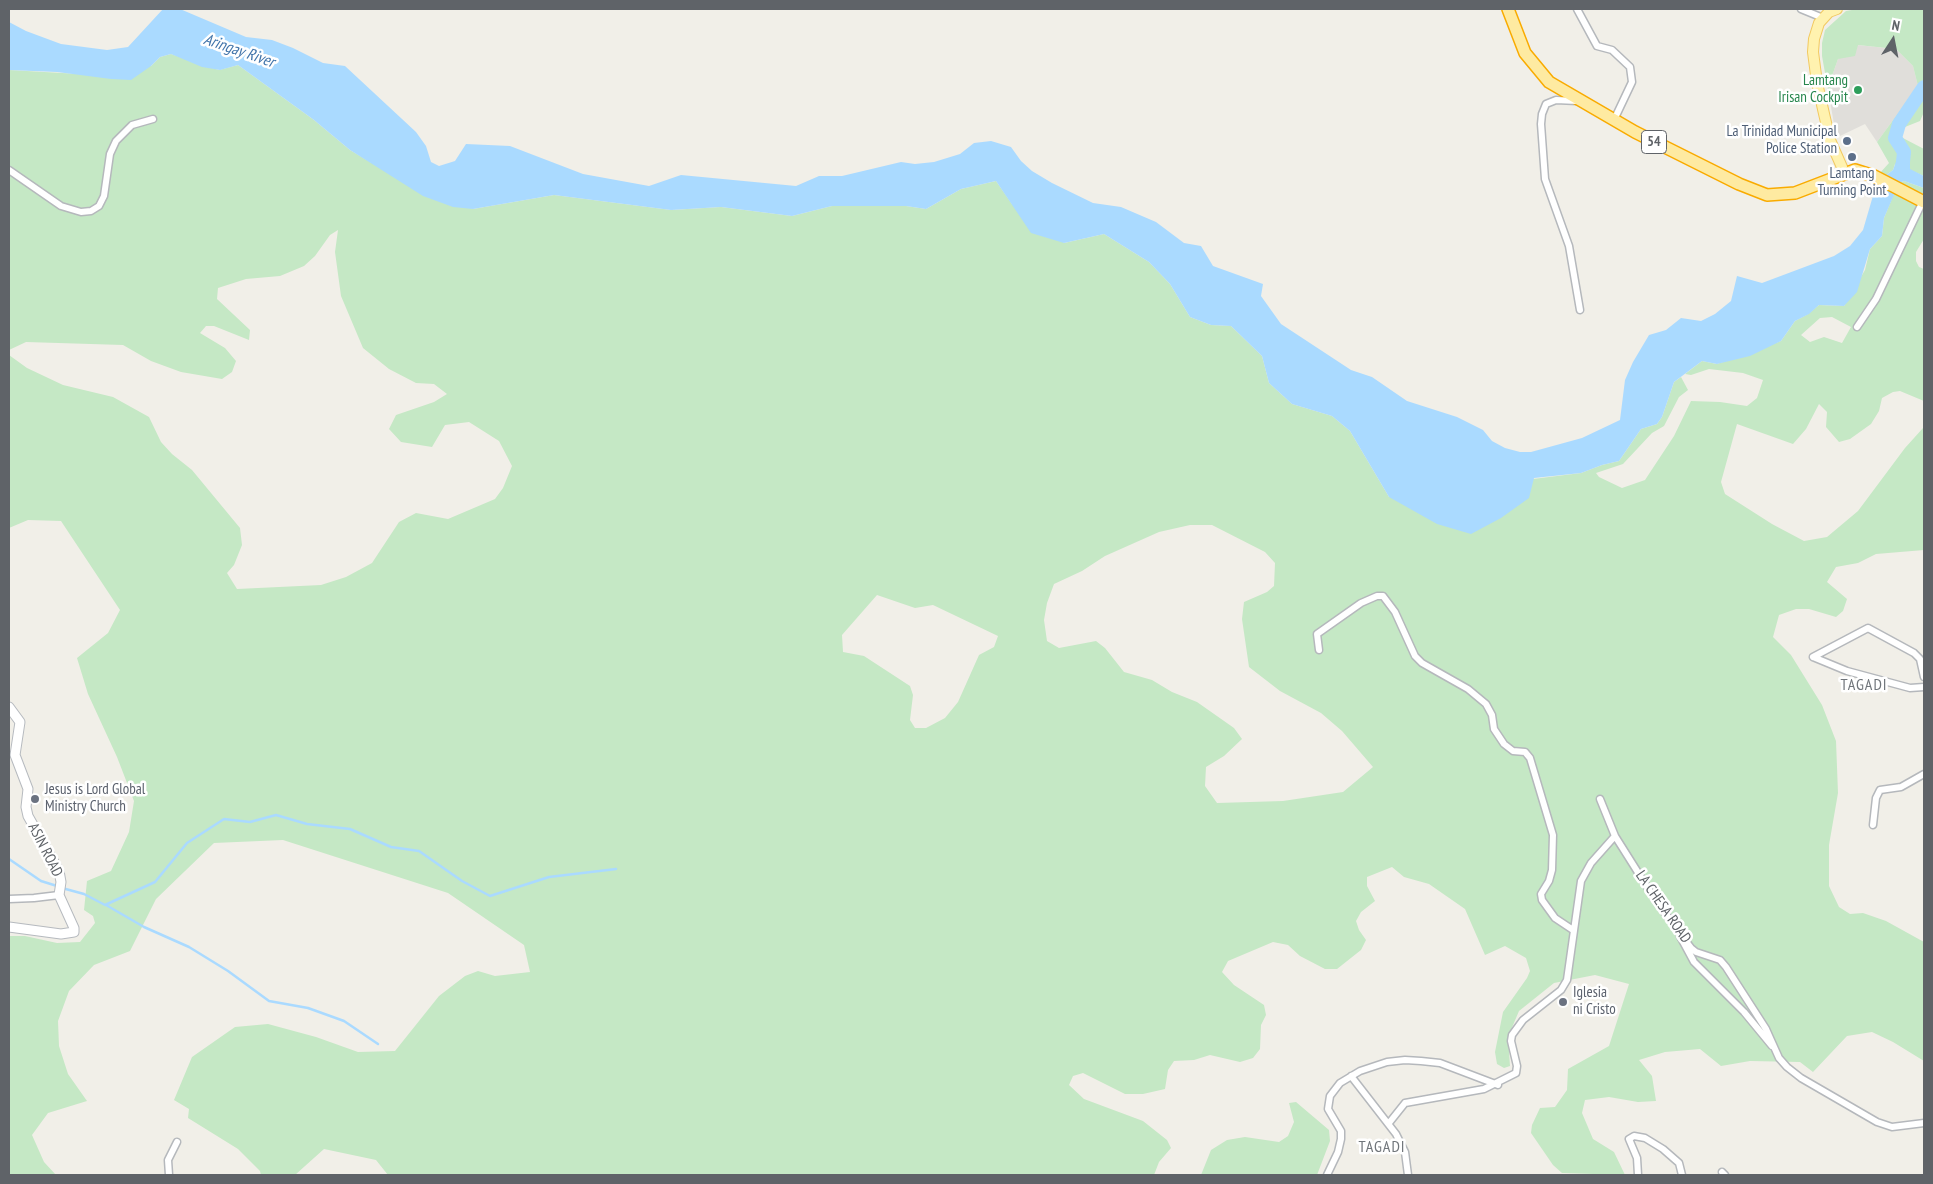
<!DOCTYPE html>
<style>
body{margin:0}
#map{position:relative;width:1933px;height:1184px;overflow:hidden;background:#f1efe8;font-family:"PT Sans Narrow",sans-serif}
canvas{display:block}
.frame{position:absolute;inset:0;border:10px solid #5f6368;pointer-events:none}
.north{position:absolute;left:1868px;top:15px;width:50px;height:50px;-webkit-text-stroke:4px #fff;paint-order:stroke;rotate:11deg;font-size:14px;font-weight:700;line-height:20px;text-align:center;color:#5f6368}
.north::after{content:'';display:block;margin:auto;width:18px;height:22px;background:#5f6368;clip-path:polygon(50% 0,100% 100%,50% 72%,0 100%)}
</style>
<div id="map">
<canvas width="1933" height="1184"></canvas>
<div class="frame"></div>
<div class="north">N</div>
</div>
<script>
const ctx = document.querySelector('canvas').getContext('2d');
ctx.lineJoin = 'round';
function paint(path, color) {
  ctx.fillStyle = color;
  ctx.fill(path, 'evenodd');
}
function shape(rows) {
  const path = new Path2D();
  for (const r of rows) {
    path.moveTo(r[0], r[1]);
    for (let i = 2; i < r.length; i += 2) path.lineTo(r[i], r[i + 1]);
  }
  return path;
}
function stroke(path, color, width, dash) {
  ctx.strokeStyle = color;
  ctx.lineWidth = width;
  ctx.lineCap = dash ? 'butt' : 'round';
  ctx.setLineDash(dash || []);
  ctx.stroke(path);
}
function drawText(font, color, halo, rows, align = 'center') {
  ctx.font = font + ' "PT Sans Narrow",sans-serif';
  ctx.lineWidth = 5;
  ctx.setLineDash([]);
  ctx.textBaseline = 'middle';
  ctx.strokeStyle = halo;
  ctx.fillStyle = color;
  for (const [text, x, y, turn = 0] of rows) {
    ctx.save();
    ctx.translate(x, y);
    ctx.rotate((+turn || 0) * Math.PI / 180);
    ctx.textAlign = isNaN(turn) ? turn : align;
    if (halo) ctx.strokeText(text, 0, 0);
    ctx.fillText(text, 0, 0);
    ctx.restore();
  }
}
paint(shape([
 [1857,45,1896,49,1913,66,1918,86,1877,142,1865,124,1840,136,1834,124,1830,101,1832,76,1838,59]
]), '#e0deda');
paint(shape([
 [1858,9,1924,9,1924,112,1920,121,1905,127,1900,134,1901,137,1924,149,1924,176,1895,164,1893,170,1885,176,1879,174,1889,163,1877,142,1918,86,1913,66,1896,49,1858,45,1855,56,1838,59,1832,76,1830,101,1822,56,1822,43,1825,30,1846,11],
 [171,54,219,70,238,65,314,120,350,150,387,172,473,209,554,195,671,210,721,207,792,216,832,206,906,206,926,209,961,189,996,181,1012,204,1064,243,1104,234,1149,262,1170,284,1190,317,1211,325,1231,326,1262,356,1269,383,1292,404,1332,416,1350,431,1389,497,1581,473,1602,465,1619,461,1641,429,1657,424,1662,417,1674,382,1681,377,1688,390,1679,397,1664,426,1652,433,1623,464,1596,473,1599,477,1622,488,1645,480,1674,436,1691,401,1720,402,1747,406,1757,398,1763,380,1743,373,1709,369,1691,375,1685,374,1702,361,1717,364,1781,341,1795,321,1808,314,1819,305,1844,306,1865,270,1870,249,1882,236,1884,218,1895,191,1909,198,1920,210,1924,210,1924,239,1916,252,1916,261,1919,267,1924,269,1924,401,1900,391,1893,392,1882,398,1879,411,1871,424,1850,439,1839,442,1826,427,1827,412,1819,404,1806,429,1793,444,1737,424,1721,482,1725,494,1772,524,1804,541,1827,537,1858,511,1905,448,1923,428,1924,423,1924,550,1876,554,1858,563,1836,567,1827,582,1847,599,1843,611,1836,617,1809,609,1796,609,1779,615,1773,637,1791,655,1822,705,1836,741,1838,793,1829,845,1829,886,1839,907,1850,914,1863,913,1886,921,1924,942,1924,1061,1893,1042,1872,1032,1847,1036,1813,1072,1800,1062,1750,1061,1721,1066,1700,1049,1665,1052,1639,1060,1652,1076,1656,1101,1638,1102,1609,1097,1585,1100,1582,1113,1593,1139,1614,1152,1625,1175,1562,1173,1553,1165,1531,1133,1532,1125,1540,1108,1555,1107,1567,1090,1568,1069,1609,1046,1629,984,1595,975,1554,983,1519,1011,1508,1037,1510,1066,1504,1068,1497,1064,1495,1052,1503,1012,1527,978,1530,971,1526,958,1505,946,1485,955,1465,909,1429,884,1404,877,1392,867,1367,877,1367,886,1375,901,1361,912,1356,921,1359,930,1366,940,1361,950,1337,969,1325,969,1300,956,1288,945,1273,942,1228,961,1222,972,1234,985,1264,1005,1266,1015,1261,1025,1260,1049,1253,1058,1240,1062,1210,1055,1194,1060,1174,1061,1168,1070,1165,1089,1143,1094,1125,1094,1083,1073,1073,1076,1069,1085,1084,1099,1143,1121,1167,1140,1171,1148,1159,1162,1154,1175,388,1175,376,1160,324,1149,295,1175,261,1175,260,1171,238,1149,188,1118,189,1109,174,1100,192,1057,235,1027,268,1024,316,1037,358,1052,395,1051,439,996,465,976,478,971,495,976,530,972,524,945,448,893,283,840,214,843,156,899,130,951,94,965,69,991,58,1021,59,1046,68,1074,87,1101,48,1113,32,1135,44,1162,56,1175,9,1175,9,936,25,936,57,943,80,942,95,923,93,916,84,910,87,881,111,871,129,832,134,801,117,757,88,694,77,658,108,633,120,610,61,521,28,520,9,528,9,355,27,368,63,385,113,397,149,417,161,442,172,454,192,470,240,528,242,545,234,565,227,573,237,589,321,585,346,577,372,563,399,522,416,513,448,519,495,499,503,488,512,466,499,441,469,422,445,425,432,447,401,442,389,429,396,415,434,402,447,394,434,384,416,383,389,369,363,348,341,296,335,252,338,230,330,235,315,256,304,266,280,276,246,279,218,288,217,299,250,330,249,340,214,326,206,326,200,333,225,348,236,361,232,372,222,379,181,372,151,361,123,345,26,342,9,350,9,70,80,74,151,66,160,57],
 [1832,317,1851,327,1842,343,1824,337,1810,342,1801,335,1820,318],
 [1190,525,1212,525,1265,552,1275,563,1274,586,1267,592,1244,602,1242,619,1249,667,1280,691,1321,713,1342,731,1373,767,1343,792,1283,801,1217,803,1205,786,1206,767,1224,756,1242,739,1234,728,1197,702,1172,692,1152,680,1124,672,1105,648,1096,641,1059,648,1047,641,1044,620,1047,603,1054,584,1082,571,1105,556,1159,532],
 [877,595,915,608,933,605,998,636,994,647,979,655,958,702,945,718,926,728,915,728,910,720,913,695,910,686,864,656,843,652,842,635],
 [1904,181,1924,188,1924,194,1899,183],
 [1296,1102,1329,1130,1330,1141,1317,1175,1201,1175,1211,1150,1227,1140,1245,1137,1279,1142,1288,1136,1294,1122,1289,1103]
]), '#c5e8c5');
paint(shape([
 [163,9,180,9,246,37,272,40,293,48,323,63,345,66,416,132,426,146,431,162,439,166,455,161,466,144,510,146,583,174,649,186,681,175,796,186,819,176,842,176,901,162,915,164,934,162,960,154,974,143,991,141,1011,147,1021,161,1032,171,1052,183,1093,203,1121,207,1156,222,1184,243,1201,246,1213,266,1263,284,1261,296,1281,324,1351,370,1372,377,1407,401,1457,417,1483,430,1492,441,1505,448,1520,452,1531,452,1582,438,1620,420,1625,380,1633,362,1649,335,1666,330,1681,318,1701,321,1715,314,1731,301,1737,276,1762,283,1834,256,1850,246,1863,230,1877,182,1893,170,1898,156,1910,157,1910,169,1924,176,1924,188,1904,181,1899,183,1884,218,1882,236,1870,249,1857,292,1844,306,1819,305,1809,314,1795,321,1781,341,1750,356,1717,364,1702,361,1674,382,1662,417,1657,424,1641,429,1619,461,1602,465,1581,473,1534,478,1529,498,1501,518,1471,534,1437,524,1389,497,1350,431,1332,416,1292,404,1269,383,1262,356,1231,326,1211,325,1190,317,1170,284,1149,262,1104,234,1064,243,1031,233,996,181,961,189,926,209,906,206,832,206,792,216,721,207,671,210,554,195,473,209,453,207,423,196,350,150,314,120,238,65,220,70,202,67,171,54,160,57,151,66,131,80,111,79,57,72,9,70,9,22,26,31,61,44,107,50,128,47]
]), '#aadaff');
stroke(shape([
 [9,859,41,881,57,886],
 [62,888,84,894,105,905,155,882,187,843,224,819,250,822,276,815,307,824,350,829,391,847,419,851,462,881,490,896,549,877,616,869],
 [106,905,144,927,189,947,228,971,269,1001,308,1008,344,1021,378,1044]
]), '#aadaff', 2.5);
stroke(shape([
 [1902,172,1904,152,1895,138,1899,124,1924,87]
]), '#aadaff', 14);
const minor = shape([
 [1577,9,1597,46,1612,50,1630,67,1632,82,1614,120],
 [1801,9,1823,18],
 [1577,101,1556,100,1546,104,1542,114,1541,124,1545,179,1569,246,1580,310],
 [9,170,61,206,81,212,91,211,99,206,104,196,110,154,116,141,132,125,153,119],
 [1857,327,1876,299,1923,201],
 [1319,650,1317,634,1361,603,1377,596,1383,596,1395,612,1415,656,1422,663,1468,689,1486,704,1492,715,1494,729,1504,744,1513,751,1525,752,1530,758,1553,835,1552,870,1549,881,1541,894,1542,900,1555,918,1573,930],
 [1813,657,1868,628,1914,653,1920,659,1924,677],
 [1813,657,1847,671,1910,688,1924,687],
 [1600,799,1615,836],
 [1873,825,1876,798,1880,790,1901,787,1924,774],
 [9,899,34,898,59,895],
 [1680,936,1694,962,1744,1012,1772,1046],
 [1351,1076,1396,1134,1405,1152,1408,1175],
 [1389,1123,1405,1103,1484,1089,1516,1073,1517,1066,1511,1041,1512,1035,1523,1020,1561,990,1567,980,1581,881,1591,863,1615,836,1656,901,1691,948,1696,952,1720,960,1726,967,1766,1029,1779,1058,1787,1067,1801,1078,1877,1122,1892,1127,1924,1123],
 [1722,1172,1725,1175],
 [169,1175,168,1160,177,1142],
 [1327,1175,1338,1152,1341,1139,1341,1131,1328,1109,1330,1096,1340,1083,1360,1071,1387,1062,1405,1060,1421,1061,1440,1063,1498,1085],
 [1638,1175,1637,1158,1629,1139,1634,1136,1645,1138,1663,1149,1679,1163,1682,1175]
]);
const secondary = shape([
 [9,707,20,722,15,755,28,789,26,807,28,816,59,871,61,882,59,895,74,928,74,932,61,934,9,927]
]);
const primary = shape([
 [1837,9,1829,12,1819,23,1814,39,1813,52,1817,83,1830,140,1845,174]
]);
const trunk = shape([
 [1508,9,1525,53,1549,82,1635,132,1739,184,1767,195,1795,193,1855,170,1874,176,1924,202]
]);
stroke(minor, '#b5b8bc', 9);
stroke(secondary, '#b6babf', 11);
stroke(primary, '#f2c960', 12);
stroke(trunk, '#f9ab00', 14);
stroke(minor, '#fff', 6);
stroke(secondary, '#fff', 9);
stroke(primary, '#fff2af', 10);
stroke(trunk, '#feeaa1', 11);
for (const [x, y, r, color] of [
 [1858,90,5,"#2e9e5b"],
 [1847,141,5,"#5c6f8a"],
 [1852,157,5,"#5c6f8a"],
 [35,799,5,"#6b7280"],
 [1563,1002,5,"#6b7280"]
]) {
  const dot = new Path2D();
  dot.arc(x, y, r, 0, 2 * Math.PI);
  ctx.fillStyle = color;
  ctx.fill(dot);
  stroke(dot, '#fff', 2);
}
for (const [x, y, w] of [
 [1654,142,25]
]) {
  const box = new Path2D();
  box.roundRect(x - w / 2, y - 11.5, w, 23, 4);
  ctx.fillStyle = '#fff';
  ctx.fill(box);
  stroke(box, '#5f6368', 1);
}
drawText('bold 14px', '#5f6368', null, [
 ["54",1654,142]
]);
drawText('15px', '#27864d', '#fff', [
 ["Lamtang",1848,81],
 ["Irisan Cockpit",1848,98]
], 'right');
drawText('15px', '#4e5e75', '#fff', [
 ["La Trinidad Municipal",1837,132],
 ["Police Station",1837,149],
 ["Lamtang",1852,174,"center"],
 ["Turning Point",1852,191,"center"]
], 'right');
drawText('15px', '#5b616d', '#fff', [
 ["Jesus is Lord Global",45,790],
 ["Ministry Church",45,807],
 ["Iglesia",1573,993],
 ["ni Cristo",1573,1010]
], 'left');
drawText('15px', '#5f6368', '#fff', [
 ["ASIN ROAD",45,850,63],
 ["LA CHESA ROAD",1663,907,55]
]);
drawText('italic 16px', '#4174aa', '#fff', [
 ["Aringay River",239,51,19]
]);
ctx.letterSpacing = '1px';
drawText('16px', '#70757a', '#fff', [
 ["TAGADI",1864,685],
 ["TAGADI",1382,1147]
]);
ctx.letterSpacing = '0px';
</script>
